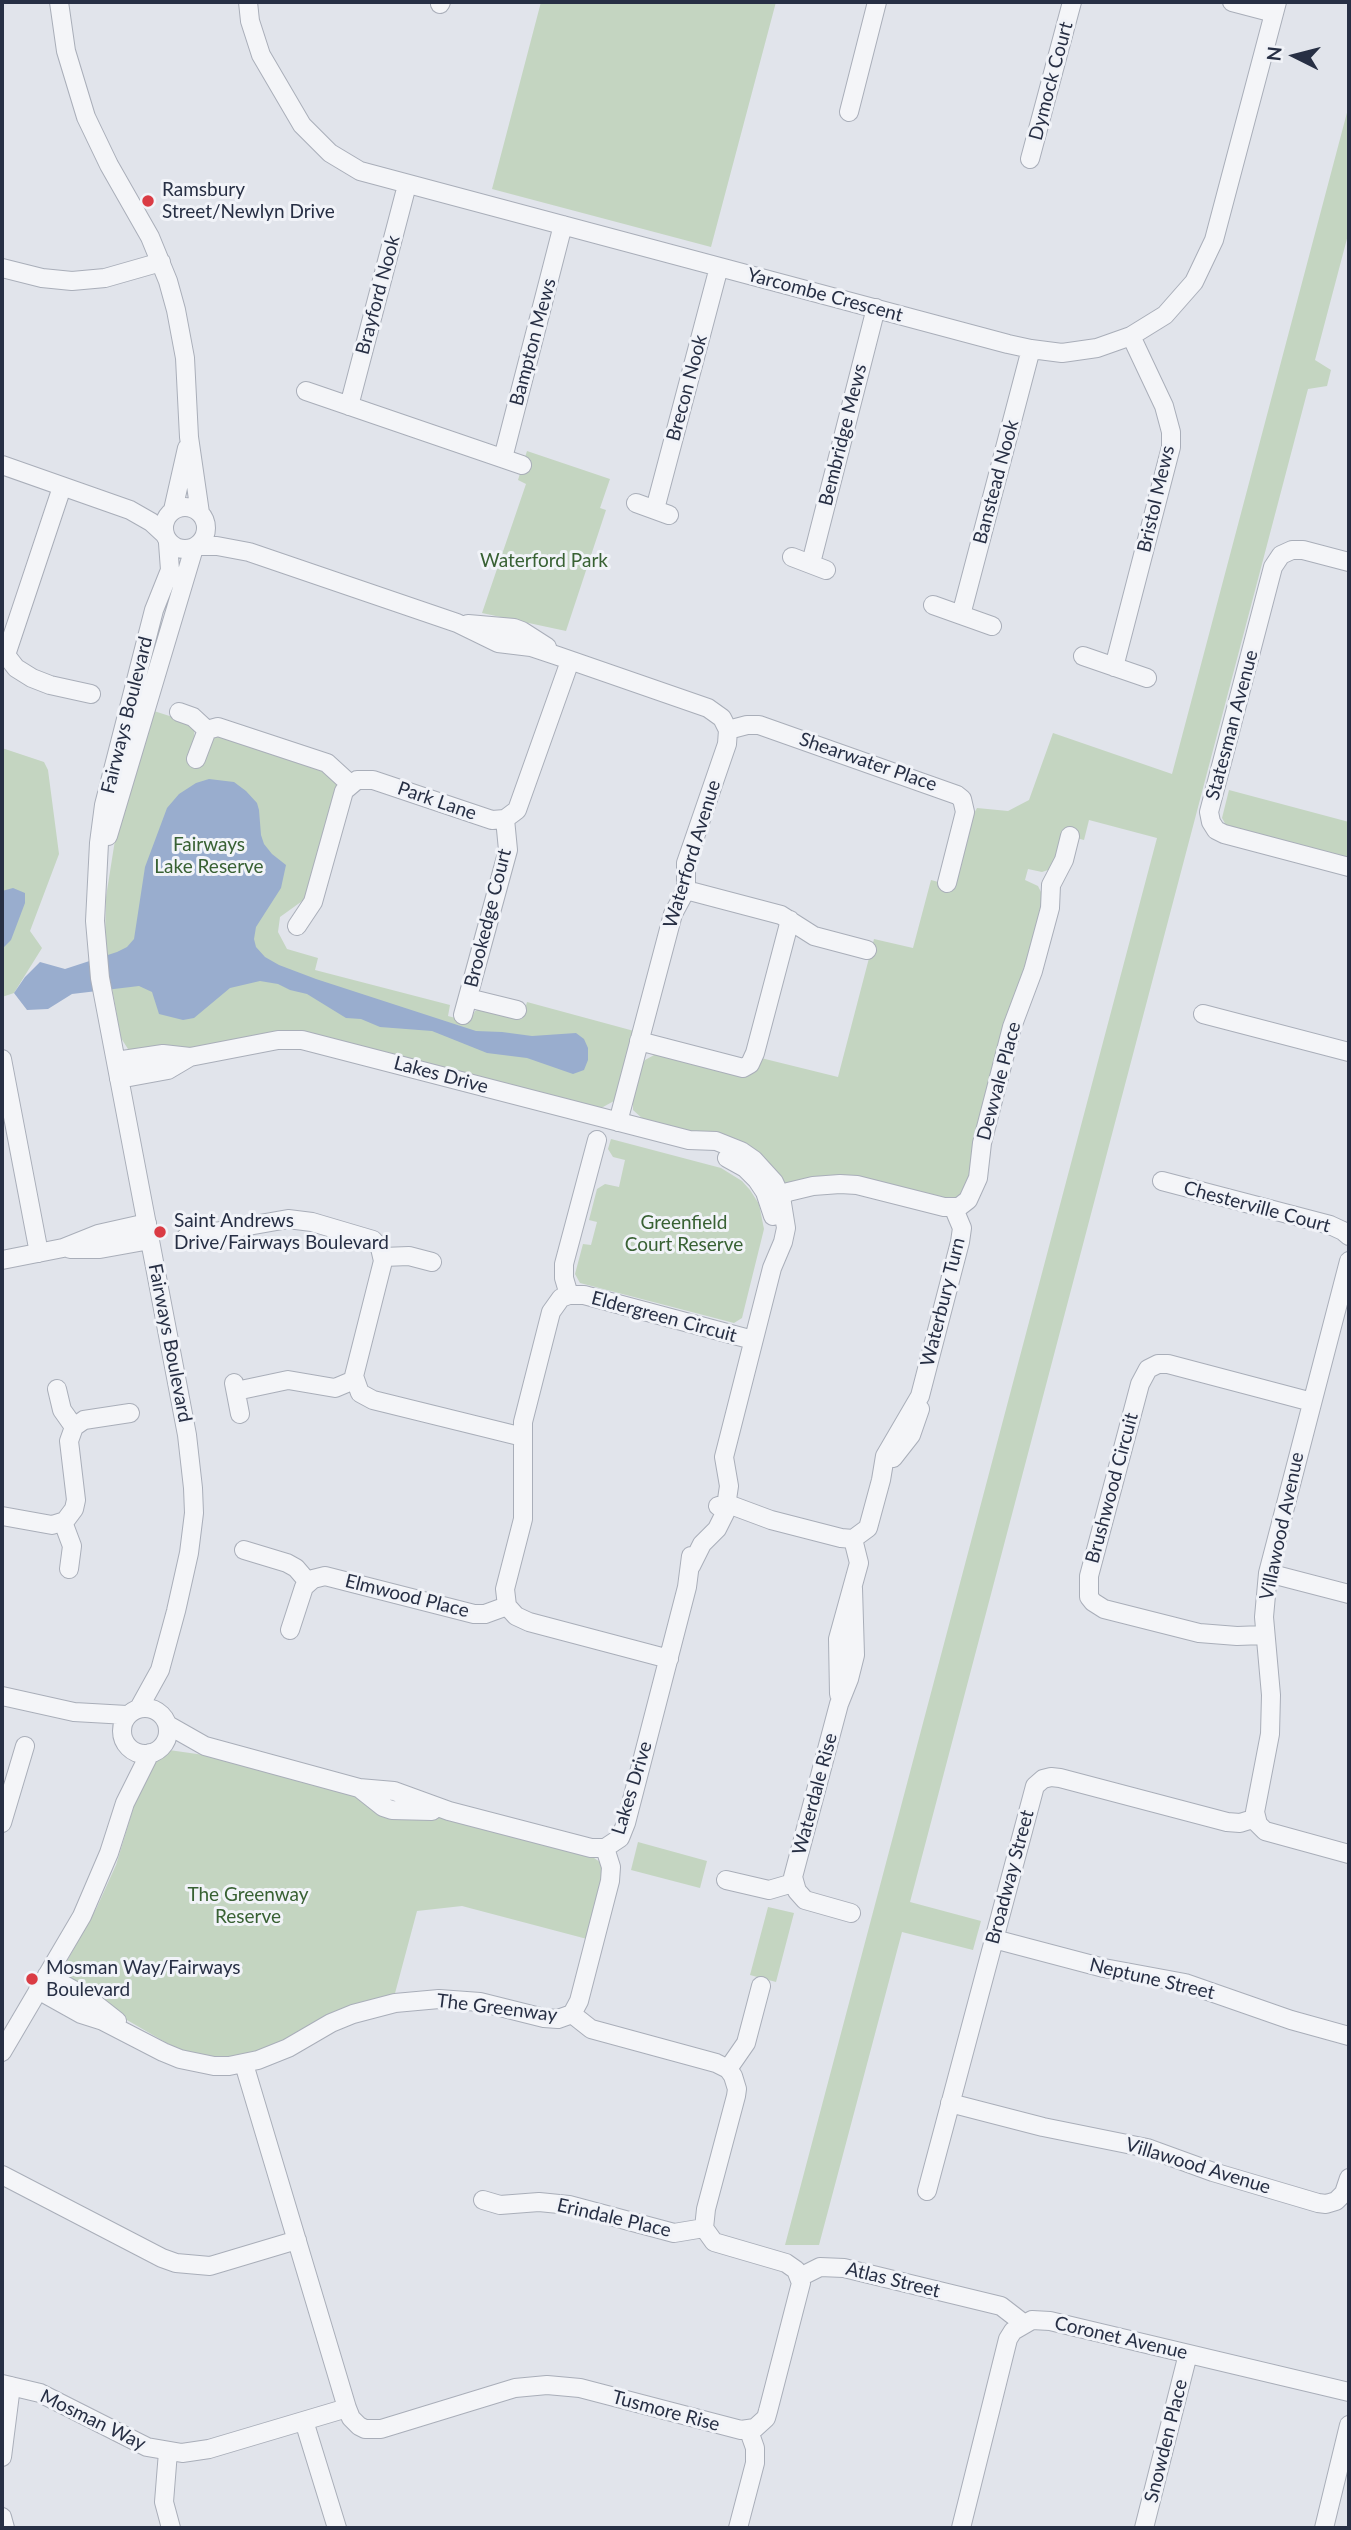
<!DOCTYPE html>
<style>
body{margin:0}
#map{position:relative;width:1351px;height:2530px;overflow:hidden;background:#e1e4eb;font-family:Lato,sans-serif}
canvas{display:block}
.frame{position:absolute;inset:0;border:4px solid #272f44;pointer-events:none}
.north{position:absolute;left:1260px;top:21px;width:70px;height:70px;-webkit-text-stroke:5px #f1f3f8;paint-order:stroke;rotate:276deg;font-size:19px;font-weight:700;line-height:28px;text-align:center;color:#272f44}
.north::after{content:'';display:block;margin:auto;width:24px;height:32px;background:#272f44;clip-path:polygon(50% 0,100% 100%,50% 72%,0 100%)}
</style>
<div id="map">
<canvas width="1351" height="2530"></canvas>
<div class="frame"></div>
<div class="north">N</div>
</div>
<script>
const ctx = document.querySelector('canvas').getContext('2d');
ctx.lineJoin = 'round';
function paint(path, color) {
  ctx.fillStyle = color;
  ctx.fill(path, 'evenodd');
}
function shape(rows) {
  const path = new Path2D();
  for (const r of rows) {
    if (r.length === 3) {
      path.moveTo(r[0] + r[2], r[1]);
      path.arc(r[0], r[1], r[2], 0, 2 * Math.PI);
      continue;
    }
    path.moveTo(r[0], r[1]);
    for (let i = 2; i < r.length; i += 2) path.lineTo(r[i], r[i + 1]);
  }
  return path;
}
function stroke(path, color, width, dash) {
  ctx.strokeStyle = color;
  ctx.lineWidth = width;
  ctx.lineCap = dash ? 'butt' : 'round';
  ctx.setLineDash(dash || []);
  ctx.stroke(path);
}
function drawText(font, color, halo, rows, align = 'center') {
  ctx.font = font + ' Lato,sans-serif';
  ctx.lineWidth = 6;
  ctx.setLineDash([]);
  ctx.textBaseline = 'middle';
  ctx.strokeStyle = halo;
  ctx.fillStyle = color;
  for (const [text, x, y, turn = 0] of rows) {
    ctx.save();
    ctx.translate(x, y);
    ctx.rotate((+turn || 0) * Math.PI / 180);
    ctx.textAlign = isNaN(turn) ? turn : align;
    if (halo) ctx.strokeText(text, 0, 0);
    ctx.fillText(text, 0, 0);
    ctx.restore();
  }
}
paint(shape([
 [541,2,776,2,711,247,492,189],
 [1349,105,1349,231,1315,360,1331,370,1327,386,1308,389,910,1902,981,1921,973,1950,902,1932,819,2245,785,2245,1157,838,1089,820,1084,840,1065,835,1051,869,1042,872,1028,869,1025,880,1038,886,1045,900,971,1178,961,1197,951,1200,850,1175,790,1186,692,1133,644,1120,633,1110,633,1098,642,1065,645,1060,656,1054,667,1055,737,1074,761,1058,838,1077,874,939,913,948,931,880,953,886,968,824,977,808,1008,811,1029,800,1053,733,1172,774],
 [527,451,610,479,600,508,606,510,566,631,482,613,526,484,518,480],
 [154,711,185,721,194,729,195,741,219,735,327,769,337,783,305,899,280,917,278,932,287,949,318,958,315,970,450,1005,448,1016,470,1022,475,1011,482,1008,522,1019,527,1002,634,1031,614,1101,603,1107,596,1107,306,1032,276,1033,189,1049,134,1053,128,1049,121,1038,109,972,105,937,106,897,115,840],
 [2,748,44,762,48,770,59,854,30,931,42,948,14,993,2,997],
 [1229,790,1349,822,1349,858,1227,827,1222,818],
 [611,1139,721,1168,742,1181,750,1190,759,1204,764,1229,742,1318,734,1323,580,1283,575,1274,583,1244,591,1245,597,1222,589,1220,597,1189,605,1184,619,1187,625,1160,613,1157,608,1149],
 [169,1750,204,1755,594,1858,600,1862,603,1873,587,1939,462,1906,417,1911,394,1997,264,2051,229,2058,205,2056,177,2049,108,2009,66,1976,65,1972,66,1963,97,1907,116,1865,141,1783,156,1757],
 [638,1842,707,1861,700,1888,631,1870],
 [768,1907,794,1913,776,1982,750,1975]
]), '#c4d5c1');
paint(shape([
 [209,779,234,782,246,791,257,803,259,810,261,835,264,844,272,854,286,865,281,888,256,927,254,939,256,947,265,957,279,965,316,979,476,1031,502,1032,532,1036,576,1033,584,1039,588,1048,588,1060,584,1070,573,1074,527,1058,487,1053,432,1031,380,1027,361,1019,346,1018,307,994,290,990,278,984,260,981,230,988,194,1018,183,1020,159,1014,152,992,139,986,72,994,48,1009,27,1010,14,993,25,977,40,962,65,969,117,952,127,947,134,939,145,867,167,808,179,794,196,783],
 [13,888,25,893,25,903,11,940,2,949,2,891]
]), '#99adce');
const minor = shape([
 [59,2,66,51,86,117,109,165,150,237,168,281,176,310,185,358,189,437,200,513],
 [248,2,250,21,261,55,302,125,330,153,360,171,1008,344,1031,349,1062,353,1097,348,1131,336,1165,315,1194,282,1214,240,1277,2],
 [1232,2,1274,13],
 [440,4,441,2],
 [849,112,877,2],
 [1030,159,1072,2],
 [2,268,42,278,72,281,105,278,161,262],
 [306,391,522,465],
 [349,406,407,185],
 [503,458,563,225],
 [2,465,130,510,151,522,164,534],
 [636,503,669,515],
 [185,528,21],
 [655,509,719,267],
 [173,510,187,448],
 [197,546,217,546,249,552,457,623,498,643,531,647,558,656,708,708,722,718,728,730,727,744,686,863,686,890,673,914,618,1122],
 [792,557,826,570],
 [1349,562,1303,550,1292,550,1281,555,1273,567,1209,812,1211,822,1216,830,1224,834,1349,867],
 [811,563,876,308],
 [933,605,992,626],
 [961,615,1031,349],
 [468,624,514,628,522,631,547,647],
 [6,655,62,487],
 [2,656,6,655,16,668,32,678,50,685,91,694],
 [1083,656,1147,678],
 [1114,667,1171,447,1171,432,1164,406,1131,336],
 [179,712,193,717,207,730],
 [728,730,747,725,759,725,957,795,962,799,965,812,947,883],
 [196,759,207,730,218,727,327,763,350,784],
 [108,836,194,548],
 [686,890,781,915,814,936,867,950],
 [297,926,313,902,344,791,357,780,373,780,492,820,505,819,517,810,570,661],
 [468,998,517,1010],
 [1203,1014,1349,1052],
 [463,1015,508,850,505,819],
 [639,1041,743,1068,750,1064,755,1053,790,920],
 [2,1059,39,1253],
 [116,1061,163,1054,190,1057,278,1040,302,1040,689,1140,716,1141,741,1151,754,1160,774,1182,781,1197,786,1228,783,1242,772,1268,724,1457,729,1486,725,1513,717,1529,702,1544,691,1566],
 [119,1079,168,1070,190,1057],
 [727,1158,745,1168,757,1180,765,1192,773,1216],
 [1162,1181,1330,1225,1343,1231,1349,1236],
 [770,1204,788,1192,813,1186,840,1184,857,1185,944,1207,959,1207,968,1200,978,1178,982,1143,1012,1027,1033,971,1050,908,1051,885,1064,860,1070,836],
 [186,1237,288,1219,312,1222,373,1240,380,1248,383,1261,354,1376,360,1393,373,1400,523,1437],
 [70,1249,100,1249,150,1240],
 [383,1257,409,1256,432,1262],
 [2,1260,63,1248,98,1234,147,1223],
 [1349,1261,1268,1573,1264,1617,1271,1695,1270,1734,1255,1812,1258,1824,1265,1831,1349,1854],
 [569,1295,564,1278,564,1264,597,1140],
 [234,1383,240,1414],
 [57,1389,62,1410,74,1427],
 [236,1391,288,1380,335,1388,354,1380],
 [893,1458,911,1435,920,1409],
 [718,1506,728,1504,771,1520,841,1538,853,1539,868,1528,881,1480,885,1456,920,1396,960,1242,962,1228,954,1209],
 [2,1516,52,1525,65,1521,74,1509,76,1500,69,1441,74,1427,84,1420,130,1413],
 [63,1522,72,1546,69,1569],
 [244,1550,287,1563,296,1568,308,1582],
 [1268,1573,1349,1594],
 [290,1630,304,1587,313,1579,325,1576,474,1614,485,1614,507,1606],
 [1264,1635,1237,1636,1199,1633,1104,1609,1093,1602,1089,1597,1089,1576,1140,1384,1148,1369,1158,1364,1168,1364,1312,1402],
 [669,1659,529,1622,516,1616,507,1606,505,1589,523,1519,523,1422,551,1312,561,1298,569,1295,584,1295,753,1340],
 [839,1694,838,1639,859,1563,853,1539],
 [2,1696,74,1712,127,1715],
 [145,1731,23],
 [139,1708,160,1670,176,1611,189,1553,194,1513,193,1488,187,1435,100,978,95,921,99,843,104,805,154,610,170,570,168,543],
 [168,1725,205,1746,359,1788,394,1791,449,1811,591,1848,605,1848,620,1838,626,1823,687,1587,691,1556],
 [359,1788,383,1807,392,1810,432,1811],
 [2,1823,25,1746],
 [726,1880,769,1890,793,1883],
 [851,1913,805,1900,797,1891,793,1877,839,1704,849,1679,855,1655,853,1588],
 [994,1939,1104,1968,1185,1983,1291,2020,1349,2036],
 [47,1975,89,1999,117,2021],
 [38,1990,81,2014,103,2021,163,2052,180,2059,214,2066,229,2066,258,2060,288,2048,331,2023,353,2014,395,2003,439,1999,480,2002,544,2018,558,2019,572,2014,579,2001,610,1881,611,1867,605,1848],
 [2,2052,82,1916,109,1853,125,1803,150,1753],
 [244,2064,347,2408,351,2418,359,2426,365,2429,381,2429,515,2388,547,2385,580,2388,741,2430,755,2428,766,2418,768,2411,801,2283,796,2270,786,2263,714,2242,704,2228,706,2209,736,2096,737,2089,733,2076,728,2069,716,2063,591,2029,572,2014],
 [728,2069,746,2043,761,1986],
 [950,2103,1043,2127,1147,2148,1213,2172,1318,2203,1326,2204,1336,2201,1344,2193,1349,2178],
 [2,2175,162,2258,176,2263,210,2266,297,2240],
 [927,2191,1035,1786,1043,1779,1051,1777,1060,1778,1227,1822,1240,1823,1256,1818],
 [483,2200,500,2205,539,2202,569,2205,674,2233,704,2228],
 [800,2277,820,2267,844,2268,1001,2306,1023,2323],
 [2,2384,40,2393,147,2447,182,2453,209,2449,347,2408],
 [304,2421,337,2528],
 [168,2452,164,2502,171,2528],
 [2,2457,11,2386],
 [2,2517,5,2528],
 [738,2528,755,2463,755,2448,749,2431],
 [961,2528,1008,2339,1013,2331,1032,2320,1050,2321,1349,2392],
 [1144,2528,1188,2354],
 [1324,2528,1349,2425]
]);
stroke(minor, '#a9aeb9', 20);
stroke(minor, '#f4f5f8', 18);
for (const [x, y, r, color] of [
 [148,201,7,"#da3b44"],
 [160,1232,7,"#da3b44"],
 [32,1979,7,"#da3b44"]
]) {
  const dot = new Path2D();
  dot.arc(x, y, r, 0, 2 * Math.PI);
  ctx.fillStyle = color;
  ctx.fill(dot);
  stroke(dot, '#f1f3f8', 2.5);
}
drawText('19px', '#272f44', '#f1f3f8', [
 ["Dymock Court",1051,81,-75],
 ["Brayford Nook",378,295,-75],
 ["Yarcombe Crescent",825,295,15],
 ["Bampton Mews",533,342,-75],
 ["Brecon Nook",687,388,-75],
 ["Bembridge Mews",843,435,-76],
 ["Banstead Nook",996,482,-75],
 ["Bristol Mews",1156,499,-77],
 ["Fairways Boulevard",127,715,-76],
 ["Statesman Avenue",1232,725,-75],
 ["Shearwater Place",868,762,19],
 ["Park Lane",437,801,19],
 ["Waterford Avenue",692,854,-73],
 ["Brookedge Court",488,918,-76],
 ["Lakes Drive",441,1075,15],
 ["Dewvale Place",999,1081,-75],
 ["Chesterville Court",1257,1207,15],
 ["Waterbury Turn",943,1302,-76],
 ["Eldergreen Circuit",664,1317,15],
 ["Fairways Boulevard",170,1343,79],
 ["Brushwood Circuit",1112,1488,-75],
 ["Villawood Avenue",1282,1526,-78],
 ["Elmwood Place",407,1596,14],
 ["Lakes Drive",632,1788,-73],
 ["Waterdale Rise",815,1794,-75],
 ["Broadway Street",1010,1877,-75],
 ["Neptune Street",1152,1979,13],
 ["The Greenway",497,2008,7],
 ["Villawood Avenue",1198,2166,17],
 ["Erindale Place",614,2218,13],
 ["Atlas Street",893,2280,14],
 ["Coronet Avenue",1121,2338,13],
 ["Tusmore Rise",666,2411,15],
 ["Mosman Way",93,2420,26],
 ["Snowden Place",1166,2441,-76]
]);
drawText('19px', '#272f44', '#f1f3f8', [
 ["Ramsbury",162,190],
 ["Street/Newlyn Drive",162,212],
 ["Saint Andrews",174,1221],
 ["Drive/Fairways Boulevard",174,1243],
 ["Mosman Way/Fairways",46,1968],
 ["Boulevard",46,1990]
], 'left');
drawText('19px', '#386133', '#f1f3f8', [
 ["Waterford Park",544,561],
 ["Fairways",209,845],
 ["Lake Reserve",209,867],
 ["Greenfield",684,1223],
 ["Court Reserve",684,1245],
 ["The Greenway",248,1895],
 ["Reserve",248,1917]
]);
</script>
